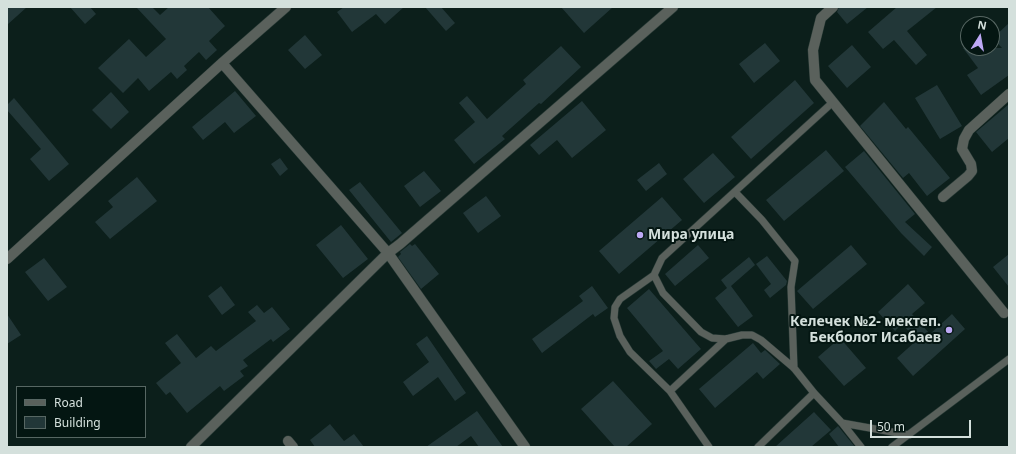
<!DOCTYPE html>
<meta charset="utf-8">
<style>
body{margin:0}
#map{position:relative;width:1016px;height:454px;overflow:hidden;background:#0c1f1b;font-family:"Noto Sans",sans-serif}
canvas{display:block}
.frame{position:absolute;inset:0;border:8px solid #d4e0dc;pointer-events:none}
.legend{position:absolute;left:16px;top:386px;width:130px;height:52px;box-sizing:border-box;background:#041612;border:1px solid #576763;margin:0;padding:5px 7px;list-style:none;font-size:12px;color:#d4e0dc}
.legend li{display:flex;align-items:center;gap:8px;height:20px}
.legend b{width:20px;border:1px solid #576763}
.north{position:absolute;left:960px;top:16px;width:40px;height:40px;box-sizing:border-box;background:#041612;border:1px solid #576763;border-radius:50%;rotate:11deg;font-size:11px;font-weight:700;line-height:16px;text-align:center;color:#d4e0dc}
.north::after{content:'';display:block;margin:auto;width:14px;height:18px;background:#bda9f5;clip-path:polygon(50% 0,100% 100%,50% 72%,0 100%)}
.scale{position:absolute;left:870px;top:420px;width:101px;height:18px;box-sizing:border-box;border:2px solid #d4e0dc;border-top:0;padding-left:5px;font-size:12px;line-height:14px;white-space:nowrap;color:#d4e0dc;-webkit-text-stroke:3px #041612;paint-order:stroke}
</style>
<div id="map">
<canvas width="1016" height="454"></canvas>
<div class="frame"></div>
<ul class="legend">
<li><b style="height:5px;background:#5a615c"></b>Road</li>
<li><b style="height:11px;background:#223738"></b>Building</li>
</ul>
<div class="north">N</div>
<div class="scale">50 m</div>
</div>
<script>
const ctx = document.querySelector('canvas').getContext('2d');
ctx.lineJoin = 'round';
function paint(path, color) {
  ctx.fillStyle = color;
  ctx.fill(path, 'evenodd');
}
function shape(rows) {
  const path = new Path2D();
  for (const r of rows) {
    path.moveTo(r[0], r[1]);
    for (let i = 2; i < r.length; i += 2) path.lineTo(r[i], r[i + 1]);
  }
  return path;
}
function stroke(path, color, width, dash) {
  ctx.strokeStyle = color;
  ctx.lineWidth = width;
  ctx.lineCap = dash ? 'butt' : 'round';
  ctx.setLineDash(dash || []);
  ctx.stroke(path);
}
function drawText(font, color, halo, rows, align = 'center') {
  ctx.font = font + ' "Noto Sans",sans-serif';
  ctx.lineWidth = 4;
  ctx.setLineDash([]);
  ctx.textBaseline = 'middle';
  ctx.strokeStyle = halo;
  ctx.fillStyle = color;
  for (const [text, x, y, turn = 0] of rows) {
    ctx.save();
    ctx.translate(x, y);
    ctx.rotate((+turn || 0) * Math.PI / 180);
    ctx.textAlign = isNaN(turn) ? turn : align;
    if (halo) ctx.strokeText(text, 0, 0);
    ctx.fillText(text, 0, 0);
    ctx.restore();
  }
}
paint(shape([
 [7,7,27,7,7,25],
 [70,7,90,7,96,14,85,24],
 [136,7,152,7,160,15,169,7,208,7,225,26,209,41,217,50,206,60,199,52,184,66,187,70,177,79,171,72,149,91,138,78,123,93,98,68,129,39,146,57,166,39],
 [344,7,404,7,385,24,376,14,352,32,337,12],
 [425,7,441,7,455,23,446,31],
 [561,7,613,7,584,33],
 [839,7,868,7,847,24,837,12],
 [897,7,937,7,907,31,927,55,916,65,894,40,883,49,868,32],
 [1009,23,1009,75,981,95,967,75,978,68,963,48,1002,48,993,38],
 [305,35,322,55,305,69,288,50],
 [765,43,780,61,754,83,739,64],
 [852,45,871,67,847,88,828,66],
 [561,46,581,67,541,104,539,103,502,136,505,139,474,164,454,140,475,122,459,103,467,96,487,119,526,84,523,80],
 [795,80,814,103,751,159,731,137],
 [937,85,962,126,940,139,915,98],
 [235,91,256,116,234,133,225,122,203,140,192,127],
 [111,92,129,112,111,129,92,110],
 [14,98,69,164,49,181,30,159,41,149,7,110,7,105],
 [582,101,606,130,572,158,557,140,539,155,530,145],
 [884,102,906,129,908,127,950,178,927,196,909,173,903,178,860,126],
 [1009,104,1009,138,992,152,976,132],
 [826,150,844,171,784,221,766,200],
 [864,151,915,214,905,222,932,247,924,256,901,233,845,167],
 [713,153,735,177,704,203,683,179],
 [280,158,288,169,280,176,271,164],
 [659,163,667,174,646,191,637,180],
 [424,171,441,191,420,207,404,186],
 [137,177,157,201,110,239,95,222,113,207,108,201],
 [360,182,402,233,391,242,349,190],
 [486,196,501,216,478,233,463,213],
 [662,197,682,220,619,274,599,251],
 [341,225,368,259,343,278,316,245],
 [410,244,412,246,415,244,439,274,421,289,398,257,401,254,400,252],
 [698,245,709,258,675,286,665,274],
 [851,245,867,264,813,309,797,291],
 [1009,254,1009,287,993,267],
 [767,256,787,281,786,285,770,298,764,290,771,284,756,264],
 [749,257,755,265,731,286,753,316,738,327,715,298,727,288,721,280],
 [44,258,67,287,48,301,25,272],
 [908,284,925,303,912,314,930,334,952,314,965,329,913,376,897,358,917,340,902,324,895,331,878,312],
 [221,286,235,305,222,315,208,296],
 [592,286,608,308,595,317,593,314,542,353,532,339,583,301,579,296],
 [649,289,701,349,678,369,669,359,656,369,649,361,663,351,627,308],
 [257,305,264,313,272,307,290,329,273,342,271,339,243,360,248,366,240,371,244,376,224,391,220,386,187,413,170,392,166,395,156,383,181,363,165,343,177,334,196,358,211,346,216,351,256,321,248,312],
 [7,314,21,335,7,344],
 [427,336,466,393,455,401,438,377,413,396,403,382,429,362,416,344],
 [840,338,866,368,844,386,818,357],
 [753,343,761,353,765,350,780,364,763,379,757,372,715,408,699,389],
 [613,381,652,424,626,447,615,447,581,409],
 [477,411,503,447,479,447,471,436,456,447,426,447],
 [814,412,831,430,811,447,775,447],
 [330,424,344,441,354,434,364,447,315,447,310,440],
 [838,426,855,447,839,447,829,434]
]), '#223738');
const service = shape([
 [833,102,662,258,654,275,663,293,701,332,712,338,726,339,742,335,752,335,761,340,794,368,814,393,842,423,909,435],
 [735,192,762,220,795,261,791,287,794,368],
 [654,275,620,299,615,307,614,318,620,336,630,352,670,391,709,447],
 [670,391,726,339],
 [842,423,861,447],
 [758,447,814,393],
 [892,447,1009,359]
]);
const minor = shape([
 [833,7,821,18,813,50,815,80,1004,313],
 [222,63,388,253,525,447],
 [943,197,968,176,972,171,971,164,962,149,964,139,969,130,1009,94],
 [7,259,222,63,286,7],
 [288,441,293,447],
 [191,447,388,253,400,244,673,7]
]);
stroke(service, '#283a36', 8);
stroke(minor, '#283a36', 11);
stroke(service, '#5a615c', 7);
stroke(minor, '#5a615c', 10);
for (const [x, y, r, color] of [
 [640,235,4,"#bda9f5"],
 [949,330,4,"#bda9f5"]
]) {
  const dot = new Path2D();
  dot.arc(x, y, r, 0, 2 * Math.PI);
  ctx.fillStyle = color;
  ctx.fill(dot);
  stroke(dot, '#041612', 1.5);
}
drawText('bold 14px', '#d4e0dc', '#041612', [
 ["Мира улица",648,235],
 ["Келечек №2- мектеп.",941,322,"right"],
 ["Бекболот Исабаев",941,338,"right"]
], 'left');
</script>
